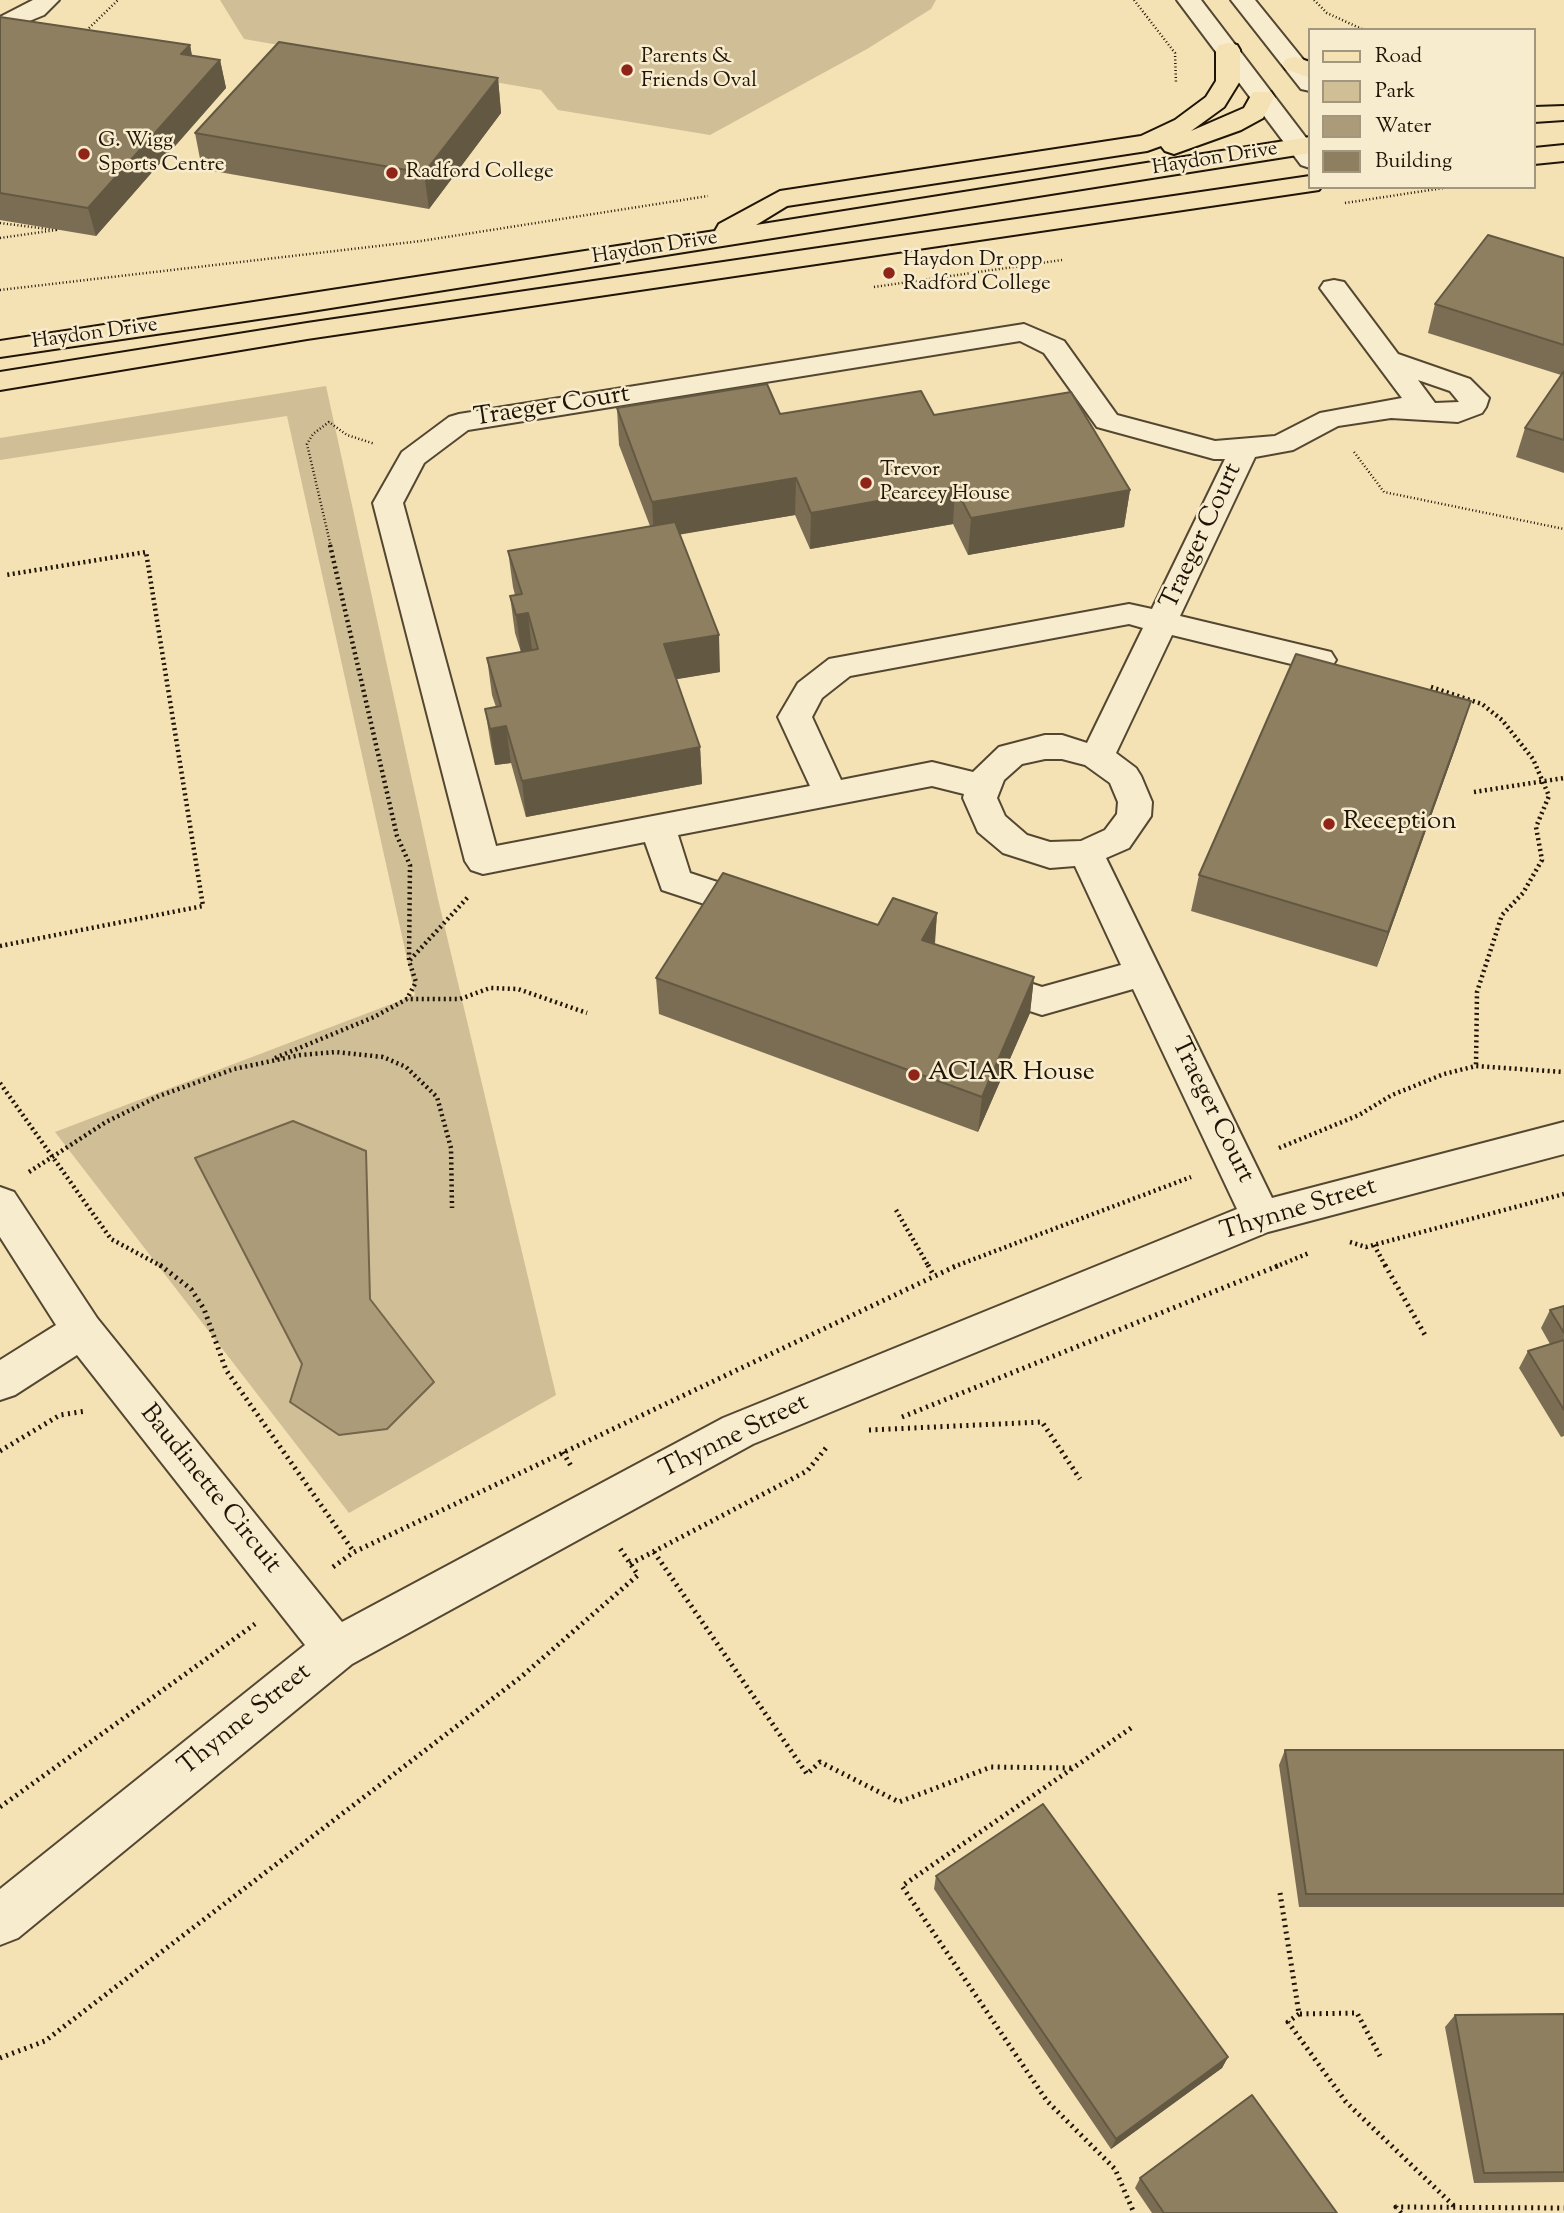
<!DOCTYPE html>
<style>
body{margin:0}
#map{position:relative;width:1564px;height:2213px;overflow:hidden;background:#f4e1b4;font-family:"Sorts Mill Goudy",serif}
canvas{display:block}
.legend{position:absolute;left:1308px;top:28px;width:228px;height:161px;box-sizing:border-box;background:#f8ecce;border:2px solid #a1967e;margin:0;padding:9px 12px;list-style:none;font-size:21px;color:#1f1406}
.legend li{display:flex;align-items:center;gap:14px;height:35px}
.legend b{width:35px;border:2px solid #a1967e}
</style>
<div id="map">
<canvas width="1564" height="2213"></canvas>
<ul class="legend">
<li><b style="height:9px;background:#f4e1b4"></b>Road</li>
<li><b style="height:19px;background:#d0be96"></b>Park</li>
<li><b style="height:19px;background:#ac9b79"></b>Water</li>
<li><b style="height:19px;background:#8e7f60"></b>Building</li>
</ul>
</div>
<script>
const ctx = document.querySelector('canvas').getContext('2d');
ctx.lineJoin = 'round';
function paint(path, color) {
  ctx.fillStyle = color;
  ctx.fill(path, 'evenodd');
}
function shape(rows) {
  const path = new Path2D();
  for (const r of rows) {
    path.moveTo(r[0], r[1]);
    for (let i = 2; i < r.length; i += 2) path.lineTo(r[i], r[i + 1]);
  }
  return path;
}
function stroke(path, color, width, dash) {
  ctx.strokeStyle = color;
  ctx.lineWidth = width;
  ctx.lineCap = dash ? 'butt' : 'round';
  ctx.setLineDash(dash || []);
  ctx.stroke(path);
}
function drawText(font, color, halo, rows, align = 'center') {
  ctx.font = font + ' "Sorts Mill Goudy",serif';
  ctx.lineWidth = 5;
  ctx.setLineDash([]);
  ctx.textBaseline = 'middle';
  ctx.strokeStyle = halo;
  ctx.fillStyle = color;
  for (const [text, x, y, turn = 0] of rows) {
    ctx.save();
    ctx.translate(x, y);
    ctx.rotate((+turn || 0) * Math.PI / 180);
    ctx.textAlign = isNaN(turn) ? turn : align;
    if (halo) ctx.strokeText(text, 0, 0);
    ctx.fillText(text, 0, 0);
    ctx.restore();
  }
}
paint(shape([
 [220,0,936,0,931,9,867,49,710,135,558,110,541,90,244,39],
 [326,386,438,899,556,1395,349,1513,55,1132,415,995,287,416,0,460,0,438]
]), '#d0be96');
const water = shape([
 [293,1121,366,1151,370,1299,434,1382,387,1429,339,1435,290,1402,302,1364,195,1158,293,1121]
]);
paint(water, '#ac9b79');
stroke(water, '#74654b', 2);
const minor = shape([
 [33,0,59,0,44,15,0,33,0,17,33,0],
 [1177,0,1201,0,1310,143,1310,168,1301,165,1177,0],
 [1231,0,1255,0,1310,68,1310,91,1301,89,1231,0],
 [1334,280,1344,282,1398,354,1470,379,1489,398,1486,407,1482,413,1458,422,1391,418,1338,426,1293,450,1255,457,1180,616,1331,652,1336,660,1331,668,1320,671,1172,635,1116,753,1136,768,1141,776,1152,802,1151,816,1129,848,1106,858,1272,1198,1564,1122,1564,1154,1268,1232,753,1444,352,1664,18,1938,0,1945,0,1889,305,1645,77,1355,15,1395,0,1400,0,1360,56,1325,0,1237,0,1187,14,1192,97,1318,342,1622,723,1418,1237,1209,1133,989,1042,1015,969,991,964,981,969,971,982,967,1042,987,1121,965,1075,866,1050,868,1003,853,978,832,963,798,964,794,932,786,678,835,690,873,775,901,780,910,775,919,762,923,662,890,645,842,483,874,471,870,465,861,373,503,402,452,449,417,459,414,1024,324,1064,341,1117,415,1215,441,1275,436,1320,413,1402,398,1320,288,1324,282,1334,280],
 [1020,341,1044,353,1097,427,1214,459,1225,459,1152,609,1129,604,829,659,798,683,778,717,810,786,496,846,403,503,424,463,468,430,1020,341],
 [1418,380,1450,391,1459,402,1435,403,1418,380],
 [1129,624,1143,628,1087,743,1062,735,1045,735,999,747,973,772,932,762,841,780,812,717,822,698,850,676,1129,624],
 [1045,759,1062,759,1085,765,1110,783,1118,802,1117,814,1105,830,1081,841,1050,842,1027,835,1005,816,997,798,1004,780,1022,764,1045,759]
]);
const major = shape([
 [1228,43,1237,45,1240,50,1240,81,1224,107,1191,131,1244,108,1253,92,1271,92,1274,97,1263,118,1241,130,1174,154,1165,151,1161,146,1147,151,787,206,756,225,1310,137,1310,153,299,313,0,357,0,341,715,231,719,224,780,191,1141,136,1175,120,1206,97,1216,81,1216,50,1219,45,1228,43],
 [1295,57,1310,62,1310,78,1286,69,1283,64,1286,59,1295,57],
 [1564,106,1564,120,1534,122,1534,107,1564,106],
 [1564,145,1564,161,1534,164,1534,148,1564,145],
 [1310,176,1310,187,1321,187,1319,190,307,339,0,390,0,372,307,323,1310,176]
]);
stroke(minor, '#544732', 4);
stroke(major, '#1f1406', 4);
stroke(shape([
 [1134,0,1175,53,1176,83],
 [1314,0,1327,13,1364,30],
 [84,33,118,0],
 [1345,203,1450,187],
 [0,223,56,230,0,238],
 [874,287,1062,260],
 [0,290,421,241,708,196],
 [1354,452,1384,492,1564,529],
 [331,547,307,444,313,434,329,422,347,435,375,444]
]), '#1f1406', 2.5, [1, 2.5]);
stroke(shape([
 [330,545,397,836,410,865,409,961,416,982,407,999],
 [1431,687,1482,704,1502,720,1533,759,1549,796,1536,827,1542,860,1523,893,1502,915,1477,992,1476,1066],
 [1474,792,1564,778],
 [0,946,203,906,146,552,6,575],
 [410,960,468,897],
 [275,1058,374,1017,407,999,460,999,490,988,518,989,587,1013],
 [0,1083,111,1239,163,1267],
 [1279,1148,1359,1115,1392,1095,1444,1074,1476,1066,1564,1072],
 [29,1172,106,1122,159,1096,234,1069,300,1055,336,1052,383,1057,406,1067,437,1097,451,1148,452,1208],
 [896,1210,929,1267],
 [1350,1242,1366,1247,1564,1194],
 [1374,1245,1386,1267],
 [953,1267,1191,1177],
 [1275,1267,1309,1253]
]), '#1f1406', 4.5, [2, 3.5]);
stroke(shape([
 [160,1265,191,1289,204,1309,226,1370,354,1552],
 [928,1265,933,1274],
 [1385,1265,1425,1335],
 [902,1417,1280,1265],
 [869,1430,1042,1422,1080,1479],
 [0,1451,60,1415,86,1411],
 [563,1452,572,1468],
 [654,1552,807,1774,820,1762,899,1802,991,1767,1073,1768],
 [630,1564,807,1471,826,1448],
 [333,1567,354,1552,958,1265],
 [1131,1728,902,1886,1047,2101,1115,2169,1134,2213],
 [0,1807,255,1624],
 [1280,1893,1299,2014,1357,2013,1380,2056],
 [1299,2014,1288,2022,1346,2102,1456,2208],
 [0,2058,45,2041,521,1677,638,1575,619,1547],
 [1401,2213,1396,2207,1564,2208]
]), '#1f1406', 5, [2, 4.5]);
paint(minor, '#f8ecce');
paint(major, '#f4e1b4');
paint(shape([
 [0,17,190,45,192,56,220,60,226,88,96,236,0,220],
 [498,78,501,113,429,209,202,169,195,133],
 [1564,258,1564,473,1516,457,1525,428,1561,375,1428,333,1435,304],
 [617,408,780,414,934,415,1130,490,1124,527,968,555,953,524,810,549,795,515,680,534,720,672,676,679,700,747,702,784,526,817,511,763,495,765,491,746,485,709,496,707,492,695,487,658,521,652,515,633,510,596,515,595,513,587,508,551,650,526,619,445],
 [1459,738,1377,967,1191,911,1199,875],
 [937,913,935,944,1034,977,1030,1013,978,1132,659,1014,656,978,878,925],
 [1564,1306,1564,1436,1561,1437,1519,1368,1528,1351,1550,1344,1541,1328,1550,1310],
 [1285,1750,1564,1750,1564,1907,1299,1907,1279,1765],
 [936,1876,1228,2057,1222,2068,1111,2149,934,1889],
 [1564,2014,1564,2182,1474,2183,1445,2027,1455,2015],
 [1140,2178,1337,2213,1152,2213,1135,2188]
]), '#7a6d53');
paint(shape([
 [190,45,195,73,181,54],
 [220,60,226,88,96,236,88,208],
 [498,78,501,113,429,209,424,173],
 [796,478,795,515,654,539,652,502],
 [955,487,953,524,810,549,811,513],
 [1130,490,1124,527,968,555,971,518],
 [528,613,532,650,521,652,516,615],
 [719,635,720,672,666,681,664,644],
 [1471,701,1459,738,1377,967,1388,932],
 [506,726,511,763,495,765,490,729],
 [700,747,702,784,526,817,522,781],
 [937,913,934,949,922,940],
 [1034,977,1030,1013,978,1132,982,1097],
 [1228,2057,1222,2068,1111,2149,1116,2139]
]), '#635943');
const building = shape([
 [0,17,190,45,181,54,220,60,88,208,0,193,0,17],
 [279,42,498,78,424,173,195,133,279,42],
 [1488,235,1564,258,1564,345,1435,304,1488,235],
 [1564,371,1564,440,1525,428,1564,371],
 [767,384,780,414,921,391,934,415,1071,392,1130,490,971,518,955,487,811,513,796,478,652,502,617,408,767,384],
 [675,522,719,635,664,644,700,747,522,781,506,726,490,729,485,709,501,706,487,658,538,649,528,613,516,615,510,596,522,594,508,551,675,522],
 [1296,654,1471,701,1388,932,1199,875,1296,654],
 [723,873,878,925,893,898,937,913,922,940,1034,977,982,1097,656,978,723,873],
 [1564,1306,1564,1333,1550,1310,1564,1306],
 [1564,1340,1564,1410,1528,1351,1564,1340],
 [1285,1750,1564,1750,1564,1894,1306,1894,1285,1750],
 [1043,1804,1228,2057,1116,2139,936,1876,1043,1804],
 [1564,2014,1564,2172,1484,2173,1455,2015,1564,2014],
 [1252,2095,1337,2213,1164,2213,1140,2178,1252,2095]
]);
paint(building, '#8e7f60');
stroke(building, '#635943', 2);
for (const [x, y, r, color] of [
 [627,70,7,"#8f2418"],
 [84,154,7,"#8f2418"],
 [392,173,7,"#8f2418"],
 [889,273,7,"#8f2418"],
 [866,483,7,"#8f2418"],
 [1329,824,7,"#8f2418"],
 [914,1075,7,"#8f2418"]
]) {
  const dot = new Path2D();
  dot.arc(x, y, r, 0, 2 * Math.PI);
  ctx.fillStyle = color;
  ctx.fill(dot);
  stroke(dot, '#f8ecce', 2.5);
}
drawText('21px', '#1f1406', '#f8ecce', [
 ["Parents &",641,58],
 ["Friends Oval",641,82],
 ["G. Wigg",98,142],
 ["Sports Centre",98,166],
 ["Radford College",406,173],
 ["Haydon Dr opp",903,261],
 ["Radford College",903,285],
 ["Trevor",880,471],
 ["Pearcey House",880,495]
], 'left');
drawText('21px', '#1f1406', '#f8ecce', [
 ["Haydon Drive",1215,160,-9],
 ["Haydon Drive",655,249,-9],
 ["Haydon Drive",95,335,-8]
]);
drawText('26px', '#1f1406', '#f8ecce', [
 ["Traeger Court",552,408,-9],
 ["Traeger Court",1203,537,-65],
 ["Traeger Court",1211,1111,64],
 ["Thynne Street",1299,1211,-17],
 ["Thynne Street",735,1438,-26],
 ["Baudinette Circuit",209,1490,51],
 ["Thynne Street",246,1721,-39]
]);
drawText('26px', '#1f1406', '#f8ecce', [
 ["Reception",1343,824],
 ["ACIAR House",928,1075]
], 'left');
</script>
